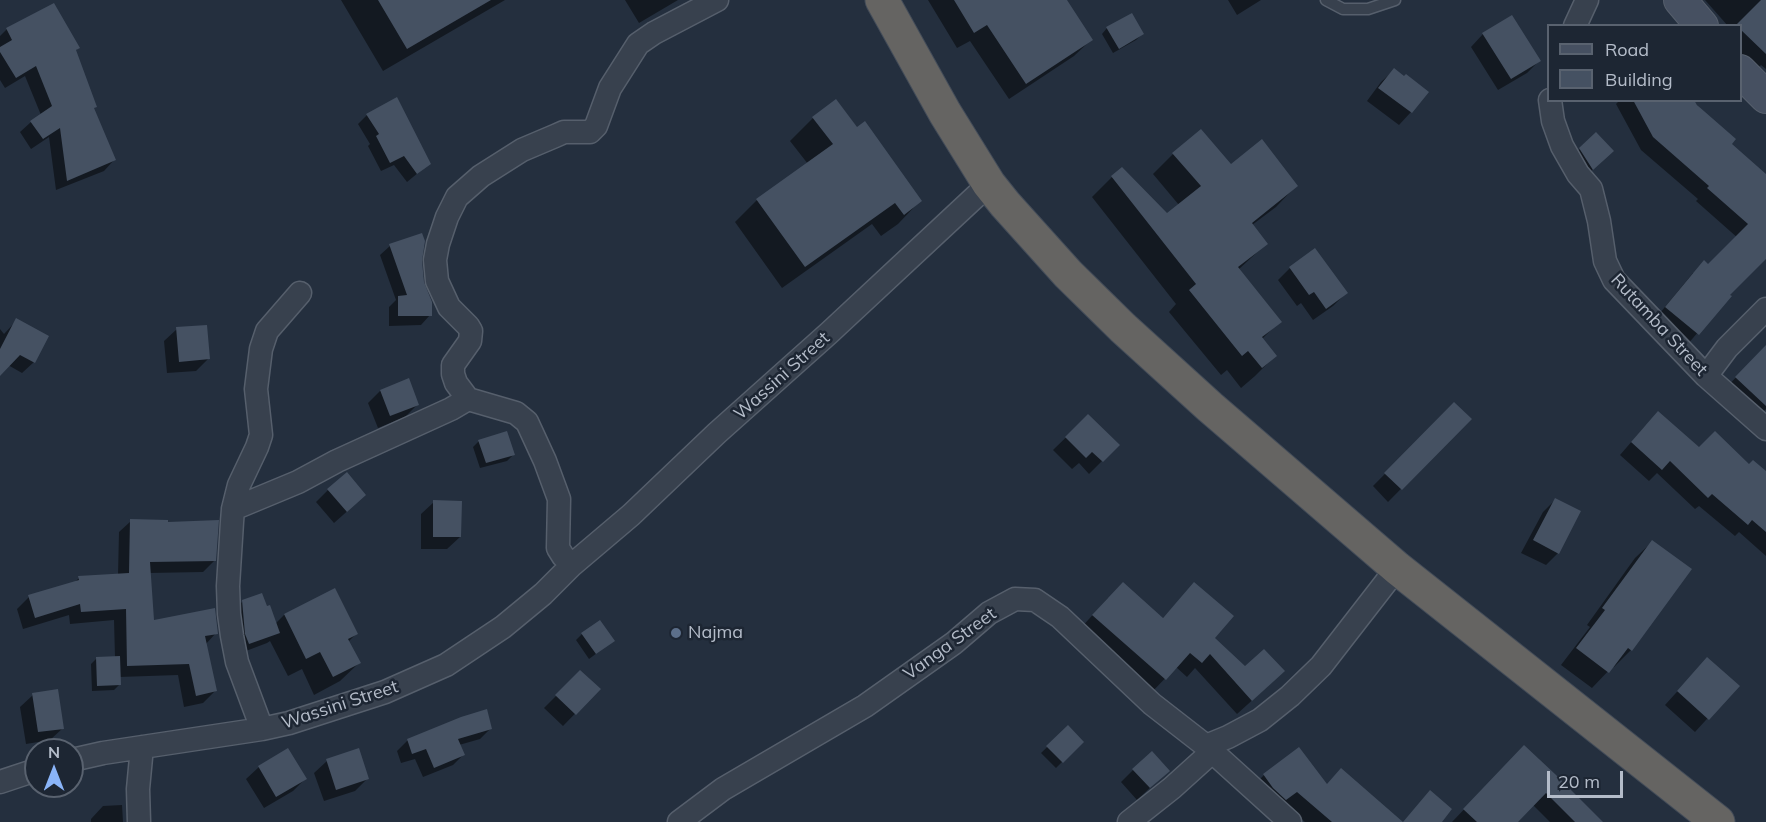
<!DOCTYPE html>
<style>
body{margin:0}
#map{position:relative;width:1766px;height:822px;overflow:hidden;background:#242f3e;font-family:Mulish,sans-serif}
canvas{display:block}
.legend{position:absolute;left:1547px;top:24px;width:195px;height:78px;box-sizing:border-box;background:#1d2633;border:2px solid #59626f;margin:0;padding:8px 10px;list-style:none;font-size:18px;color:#b4bcc9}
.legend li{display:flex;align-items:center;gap:12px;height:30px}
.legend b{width:30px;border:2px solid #59626f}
.north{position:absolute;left:24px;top:738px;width:60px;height:60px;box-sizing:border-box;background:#1d2633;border:2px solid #59626f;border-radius:50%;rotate:0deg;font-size:16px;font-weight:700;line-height:24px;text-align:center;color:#b4bcc9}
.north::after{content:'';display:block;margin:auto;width:21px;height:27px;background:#8ab4f8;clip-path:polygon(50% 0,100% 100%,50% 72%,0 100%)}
.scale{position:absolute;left:1547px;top:771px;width:76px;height:27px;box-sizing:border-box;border:3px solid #b4bcc9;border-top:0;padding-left:8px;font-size:18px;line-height:21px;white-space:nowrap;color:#b4bcc9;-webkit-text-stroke:4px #1d2633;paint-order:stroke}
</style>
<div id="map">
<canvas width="1766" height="822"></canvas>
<ul class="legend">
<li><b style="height:8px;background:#465061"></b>Road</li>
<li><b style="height:16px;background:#455162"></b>Building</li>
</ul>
<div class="north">N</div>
<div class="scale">20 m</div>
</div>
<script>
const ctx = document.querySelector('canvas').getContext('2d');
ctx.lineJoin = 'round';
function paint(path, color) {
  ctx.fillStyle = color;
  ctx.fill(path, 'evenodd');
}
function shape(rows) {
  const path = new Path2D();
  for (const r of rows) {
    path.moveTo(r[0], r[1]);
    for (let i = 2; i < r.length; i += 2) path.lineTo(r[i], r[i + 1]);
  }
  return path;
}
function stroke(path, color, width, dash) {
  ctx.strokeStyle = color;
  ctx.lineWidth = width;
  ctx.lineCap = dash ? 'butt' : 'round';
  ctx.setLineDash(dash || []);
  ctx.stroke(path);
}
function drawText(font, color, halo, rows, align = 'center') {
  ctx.font = font + ' Mulish,sans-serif';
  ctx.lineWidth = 5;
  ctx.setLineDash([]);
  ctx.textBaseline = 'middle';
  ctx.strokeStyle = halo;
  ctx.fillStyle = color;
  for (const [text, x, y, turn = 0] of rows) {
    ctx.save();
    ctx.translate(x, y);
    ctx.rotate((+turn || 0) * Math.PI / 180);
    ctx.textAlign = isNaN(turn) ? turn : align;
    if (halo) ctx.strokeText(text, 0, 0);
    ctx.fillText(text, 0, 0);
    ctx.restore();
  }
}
paint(shape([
 [341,0,505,0,383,71],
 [625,0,678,0,639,23],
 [928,0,1065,0,1091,40,1074,56,1009,99,970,41,957,48],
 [1228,0,1261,0,1237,15],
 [1705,0,1766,0,1766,69,1761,65,1755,71,1740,53,1740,26,1728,26],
 [1107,28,1142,34,1136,40,1113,53,1102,34],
 [7,29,78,48,75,51,93,109,114,160,104,171,56,190,49,137,31,149,20,132,31,122,41,115,25,76,5,88,0,80,0,36],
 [1483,34,1539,61,1527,73,1498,90,1471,47],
 [1394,70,1427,92,1411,112,1399,125,1367,101,1381,82],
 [1620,100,1693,100,1730,144,1766,176,1766,256,1739,239,1696,201,1698,199,1641,150,1616,104],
 [836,101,857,129,920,201,898,224,881,236,872,224,782,288,735,222,757,200,808,164,790,141,813,118],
 [367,115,430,163,407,182,394,165,381,171,368,146,370,144,358,124],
 [1580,149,1599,164,1580,181,1567,161],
 [1173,154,1230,166,1296,186,1276,207,1252,225,1266,244,1238,270,1280,321,1262,339,1275,356,1255,376,1241,388,1227,370,1221,375,1169,312,1176,304,1092,197,1112,177,1167,215,1179,205,1153,174],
 [390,246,420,261,422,283,430,315,421,325,389,326,389,307,396,300,380,255],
 [1290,268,1346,293,1333,306,1313,320,1301,303,1297,306,1278,280],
 [1693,273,1729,296,1687,345,1655,319],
 [17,320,34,362,22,373,8,365,0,373,0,329,4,334],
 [177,329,208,359,196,371,167,373,164,341],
 [1766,346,1766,409,1751,424,1720,394],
 [408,380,418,404,405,417,378,428,368,403,380,391],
 [1454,404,1470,419,1388,502,1373,486],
 [1088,416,1118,445,1089,474,1079,463,1072,469,1053,450],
 [1646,425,1699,449,1766,473,1766,556,1739,532,1735,536,1699,506,1695,509,1657,473,1649,481,1620,455],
 [479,441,513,455,507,461,480,468,473,447],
 [328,490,352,507,334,523,316,502],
 [1555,500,1558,553,1546,565,1521,553,1543,512],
 [434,502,460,537,447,549,421,549,421,514],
 [131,521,215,560,203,572,149,573,153,622,216,633,205,645,215,691,203,703,184,707,178,675,119,677,120,684,114,690,92,691,91,664,97,658,115,657,114,620,70,624,69,615,23,629,17,609,29,597,74,583,79,578,118,575,119,532],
 [1652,542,1690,569,1631,650,1614,667,1613,666,1592,688,1561,665,1590,627,1587,625,1635,558],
 [1194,584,1213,638,1245,668,1268,686,1237,714,1195,668,1187,677,1176,667,1151,693,1079,630,1108,598,1162,619],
 [334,590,356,634,348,642,359,663,340,681,314,695,302,669,288,676,270,641,267,643,238,654,231,613,243,601,266,608,275,624,284,615],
 [582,634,613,641,589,659,576,640],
 [580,672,599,689,563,726,544,708],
 [1695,672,1737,686,1695,732,1665,705],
 [33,695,63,728,50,740,26,744,20,707],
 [462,718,491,728,480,739,459,745,463,755,453,765,423,777,415,759,401,763,397,751,407,741],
 [1068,727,1082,742,1056,768,1041,753],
 [1299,749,1326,785,1400,822,1305,822,1284,804,1251,788,1264,775],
 [1512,759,1601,822,1550,822,1533,805,1516,822,1452,822],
 [327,761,368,778,355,791,324,801,314,773],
 [259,767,305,779,293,791,264,808,246,779],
 [1133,770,1168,771,1137,800,1121,782],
 [122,805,123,822,91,822,91,819,103,806]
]), '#0007');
paint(shape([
 [378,0,491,0,407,49],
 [954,0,1067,0,1093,40,1026,84,987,25,974,33],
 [1761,0,1766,0,1766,54,1740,29,1740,26,1736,25],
 [54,3,80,48,76,50,97,107,94,108,116,160,67,181,60,128,43,139,30,121,52,106,36,66,16,78,0,52,0,47,12,40,6,28],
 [1132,13,1144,34,1119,49,1106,27],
 [1512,15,1541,61,1511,79,1482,33],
 [1394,68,1404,76,1406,74,1429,92,1412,113,1378,88],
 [397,97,431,164,417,174,404,156,390,163,376,136,379,134,366,114],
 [836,99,857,127,865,121,922,201,904,215,895,203,805,267,756,199,833,144,812,117],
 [1633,100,1694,100,1697,105,1736,139,1732,144,1766,174,1766,259,1730,295,1732,296,1699,335,1665,307,1704,260,1708,264,1748,224,1707,188,1709,186,1653,137],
 [1201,129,1231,164,1262,139,1298,186,1252,223,1268,244,1238,267,1282,322,1262,337,1277,356,1262,368,1248,351,1242,356,1189,290,1196,284,1111,176,1122,167,1167,213,1201,186,1172,153],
 [1596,132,1614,151,1593,170,1579,148],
 [422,233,425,241,422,261,424,282,432,302,432,316,398,316,398,296,407,295,389,244],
 [1315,248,1348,293,1326,309,1314,292,1309,295,1289,267],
 [16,318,49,336,35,363,20,355,0,376,0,349],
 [207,325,210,359,179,362,176,327],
 [1766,345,1766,406,1735,377],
 [409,378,419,405,390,416,380,390],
 [1454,402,1472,419,1402,490,1384,473],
 [1658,411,1699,447,1715,431,1749,464,1753,460,1766,471,1766,532,1752,520,1748,525,1712,494,1708,498,1670,461,1662,470,1631,442],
 [1088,414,1120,445,1103,462,1092,452,1086,458,1065,437],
 [507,431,515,455,486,463,478,440],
 [347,472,366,495,347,512,327,489],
 [1555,498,1581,511,1559,554,1533,540],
 [433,500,462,501,461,537,433,537],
 [130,519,168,520,168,522,219,520,216,561,150,562,154,620,215,608,218,634,205,636,217,691,196,696,189,664,127,666,126,609,81,612,80,604,35,618,28,595,79,580,78,576,129,573],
 [1652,540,1692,569,1632,651,1628,648,1609,673,1576,648,1605,610,1602,608],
 [1123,582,1163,618,1194,582,1234,616,1215,638,1245,666,1264,649,1285,671,1252,701,1210,654,1202,663,1190,653,1166,680,1092,615],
 [335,588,358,634,348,639,361,663,333,677,320,652,306,659,284,614],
 [262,593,267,606,270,605,280,633,249,644,245,634,242,600],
 [600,620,615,641,596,654,581,633],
 [120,656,121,685,97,686,96,657],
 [1707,657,1740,686,1709,720,1677,691],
 [580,670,601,689,576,715,555,695],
 [58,689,64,729,38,732,32,693],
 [487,709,492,729,458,739,465,755,434,768,426,749,412,754,407,739,461,717],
 [1068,725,1084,742,1063,763,1046,746],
 [1524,745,1555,774,1603,822,1575,822,1546,793,1518,822,1477,822,1463,809],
 [1299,747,1327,784,1341,768,1403,822,1332,822,1297,792,1286,800,1273,788,1263,774],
 [288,748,307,779,276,797,258,766],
 [359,748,369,779,336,790,326,759],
 [1152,751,1170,771,1150,788,1132,769],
 [1430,790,1452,809,1442,822,1403,822]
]), '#455162');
const service = shape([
 [1326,0,1343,9,1368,9,1395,0]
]);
const minor = shape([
 [1575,26,1587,0],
 [1550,100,1553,121,1562,146,1578,174,1591,189,1599,221,1605,261,1614,280,1706,376,1766,429],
 [1706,376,1727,348,1766,309],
 [233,509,298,482,337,461,451,409,468,399],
 [572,565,563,556,558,548,559,499,545,461,527,422,516,413,468,399,456,383,453,374,453,365,470,341,471,331,468,326,449,307,437,281,435,260,438,244,447,217,457,197,481,176,522,150,555,136,564,132,590,132,596,126,610,88,638,44,654,33,717,0],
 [262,729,237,662,232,636,229,614,228,586,232,522,233,509,239,485,257,447,261,435,256,389,261,349,267,331,300,293],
 [1206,746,1228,737,1260,720,1290,696,1321,666,1397,568],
 [72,760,103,753,262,729,289,723,385,692,446,665,503,627,543,594,572,565,631,515,717,433,829,333,989,184],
 [0,782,36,770],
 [139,822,138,789,142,747],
 [679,822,723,789,865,706,954,643,989,613,1015,599,1035,600,1060,617,1152,704,1206,746,1290,822],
 [1129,822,1172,788,1213,751]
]);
const secondary = shape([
 [1680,0,1702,26],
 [1740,71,1766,97]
]);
const trunk = shape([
 [882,0,945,113,989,184,1005,204,1068,274,1123,328,1210,407,1397,568,1718,822]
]);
stroke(service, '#565f6c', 13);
stroke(minor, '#565f6c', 25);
stroke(secondary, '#565f6c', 34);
stroke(trunk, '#434c59', 35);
stroke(service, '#38414e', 10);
stroke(minor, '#38414e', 22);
stroke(secondary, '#465061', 32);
stroke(trunk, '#656462', 33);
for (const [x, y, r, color] of [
 [676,633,6,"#5c6f8a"]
]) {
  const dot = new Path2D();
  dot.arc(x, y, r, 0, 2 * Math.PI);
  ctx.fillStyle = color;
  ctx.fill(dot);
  stroke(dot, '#1d2633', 2);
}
drawText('18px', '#b4bcc9', '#1d2633', [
 ["Rutamba Street",1659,325,47],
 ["Wassini Street",782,376,-42],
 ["Vanga Street",950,644,-36],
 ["Wassini Street",340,705,-18]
]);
drawText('18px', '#b4bcc9', '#1d2633', [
 ["Najma",688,633]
], 'left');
</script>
